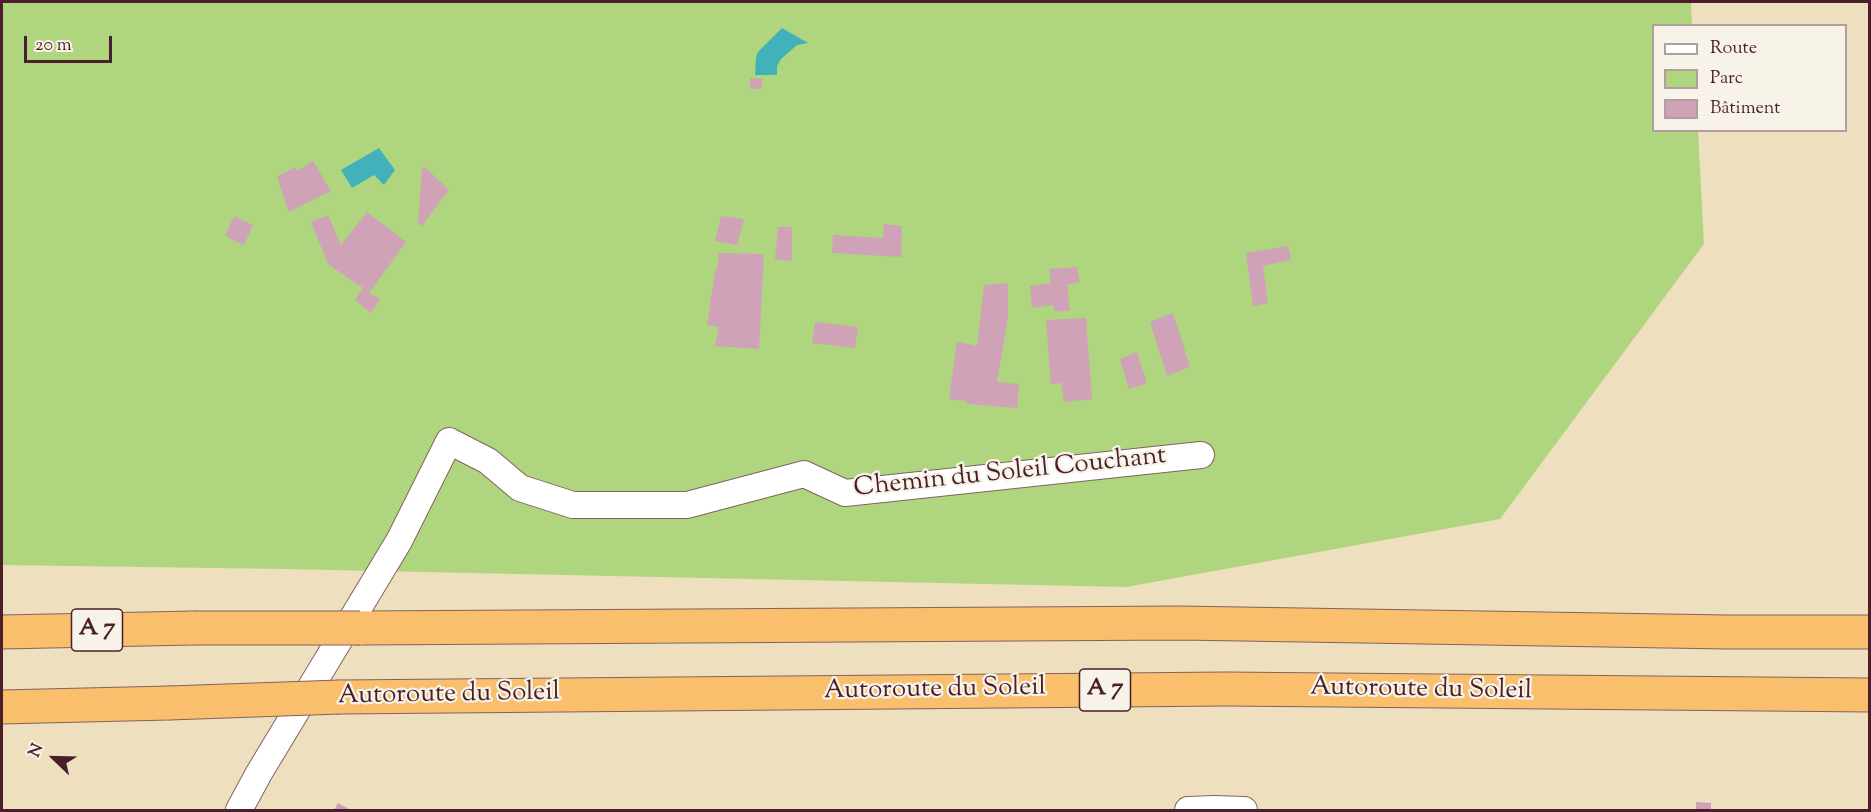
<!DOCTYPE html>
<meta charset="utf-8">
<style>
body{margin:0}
#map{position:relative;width:1871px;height:812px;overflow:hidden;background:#eedfbe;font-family:"Sorts Mill Goudy",serif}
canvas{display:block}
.frame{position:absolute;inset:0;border:3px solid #4a1f2b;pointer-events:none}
.legend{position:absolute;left:1652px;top:24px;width:195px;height:108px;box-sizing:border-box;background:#f7f3e8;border:2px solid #b29e9c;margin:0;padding:8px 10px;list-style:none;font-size:18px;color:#4a1f2b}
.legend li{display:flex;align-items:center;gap:12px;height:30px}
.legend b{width:30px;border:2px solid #b29e9c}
.north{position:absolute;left:24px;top:728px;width:60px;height:60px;-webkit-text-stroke:4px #f7f3e8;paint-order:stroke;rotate:293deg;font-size:16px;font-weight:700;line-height:24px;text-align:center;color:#4a1f2b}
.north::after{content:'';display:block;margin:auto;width:21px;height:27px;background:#4a1f2b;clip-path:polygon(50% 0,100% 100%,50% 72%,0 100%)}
.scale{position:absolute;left:24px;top:36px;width:88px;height:27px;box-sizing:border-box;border:3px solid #4a1f2b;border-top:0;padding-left:8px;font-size:18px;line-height:21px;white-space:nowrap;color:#4a1f2b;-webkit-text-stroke:4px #f7f3e8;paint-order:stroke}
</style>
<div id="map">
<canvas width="1871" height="812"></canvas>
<div class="frame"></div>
<ul class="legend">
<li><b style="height:8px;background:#fff"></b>Route</li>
<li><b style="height:16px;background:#b0d57f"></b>Parc</li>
<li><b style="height:16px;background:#d0a2b7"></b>Bâtiment</li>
</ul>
<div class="north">N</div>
<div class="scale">20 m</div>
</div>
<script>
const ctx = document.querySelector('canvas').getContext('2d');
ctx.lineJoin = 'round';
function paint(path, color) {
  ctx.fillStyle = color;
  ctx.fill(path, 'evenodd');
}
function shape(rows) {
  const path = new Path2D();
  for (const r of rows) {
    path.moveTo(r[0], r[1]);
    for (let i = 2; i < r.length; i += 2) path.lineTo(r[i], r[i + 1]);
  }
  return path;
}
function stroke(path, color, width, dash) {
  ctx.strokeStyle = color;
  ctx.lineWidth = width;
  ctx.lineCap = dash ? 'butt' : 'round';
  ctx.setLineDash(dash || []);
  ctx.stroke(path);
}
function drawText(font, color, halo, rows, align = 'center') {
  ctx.font = font + ' "Sorts Mill Goudy",serif';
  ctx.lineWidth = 4.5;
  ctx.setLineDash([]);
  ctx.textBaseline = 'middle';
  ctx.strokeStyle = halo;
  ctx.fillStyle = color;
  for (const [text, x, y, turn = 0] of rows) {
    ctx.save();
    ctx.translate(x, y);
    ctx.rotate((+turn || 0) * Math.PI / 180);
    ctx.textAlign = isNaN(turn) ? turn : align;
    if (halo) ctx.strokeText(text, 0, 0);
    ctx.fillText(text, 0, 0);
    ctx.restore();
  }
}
paint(shape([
 [2,2,1691,2,1692,25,1654,26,1654,130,1698,131,1704,244,1500,519,1126,587,284,569,2,565]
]), '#b0d57f');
paint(shape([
 [782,28,808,43,797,45,781,59,777,66,777,75,755,75,756,57,758,52],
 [379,148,395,170,384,185,374,175,352,188,341,170]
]), '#41b2ba');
paint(shape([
 [750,78,763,79,761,89,750,89],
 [313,161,331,191,289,212,277,177,295,167,297,171],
 [422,167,426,168,449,190,422,226,418,223],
 [367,212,406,242,369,293,380,299,371,313,355,300,363,288,328,264,311,222,328,215,341,245],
 [234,216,253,225,244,245,225,236],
 [721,216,744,219,737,245,715,241],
 [884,224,902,226,901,257,832,253,833,235,883,238],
 [778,227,792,227,792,261,775,259],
 [1288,246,1291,260,1263,266,1268,303,1253,306,1246,253],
 [719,253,764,254,759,349,715,346,719,327,707,325,715,271,717,271],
 [1077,267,1080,282,1067,285,1070,310,1055,312,1053,305,1032,308,1030,286,1051,283,1049,269],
 [1008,283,1008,318,997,382,1019,384,1017,408,967,404,966,401,949,399,957,342,977,346,984,285],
 [1173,313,1190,367,1167,376,1150,322],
 [1086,318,1092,399,1064,402,1061,383,1051,384,1046,320],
 [815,322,858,327,855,348,812,343],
 [1137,352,1147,383,1129,389,1120,359],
 [1696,802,1711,803,1711,810,1696,810],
 [338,803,351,810,334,810]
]), '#d0a2b7');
const minor = shape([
 [239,810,259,773,399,541,449,441,488,461,520,488,573,505,687,505,804,474,845,493,1201,455],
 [1188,810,1214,809,1244,810]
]);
const motorway = shape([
 [360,628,1180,623,1727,632,1870,632],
 [2,632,193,628],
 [340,697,1226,689,1870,695],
 [2,707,169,703]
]);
stroke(minor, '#83625e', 28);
stroke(motorway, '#83625e', 35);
stroke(minor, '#fff', 26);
stroke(motorway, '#f9bf6d', 33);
const motorwayBridge = shape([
 [193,628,360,628],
 [169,703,340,697]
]);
stroke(motorwayBridge, '#83625e', 35, []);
stroke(motorwayBridge, '#f9bf6d', 33);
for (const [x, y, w] of [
 [97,630,51],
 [1105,690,51]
]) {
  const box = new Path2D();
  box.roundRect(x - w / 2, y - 21, w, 42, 4.5);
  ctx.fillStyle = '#f7f3e8';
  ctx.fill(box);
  stroke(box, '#4a1f2b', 1.5);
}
drawText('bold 24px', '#4a1f2b', null, [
 ["A 7",97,630],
 ["A 7",1105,690]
]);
drawText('26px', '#4a1f2b', '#f7f3e8', [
 ["Chemin du Soleil Couchant",1010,474,-6],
 ["Autoroute du Soleil",935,691,-1],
 ["Autoroute du Soleil",1421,691,1],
 ["Autoroute du Soleil",449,696,-1]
]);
</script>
